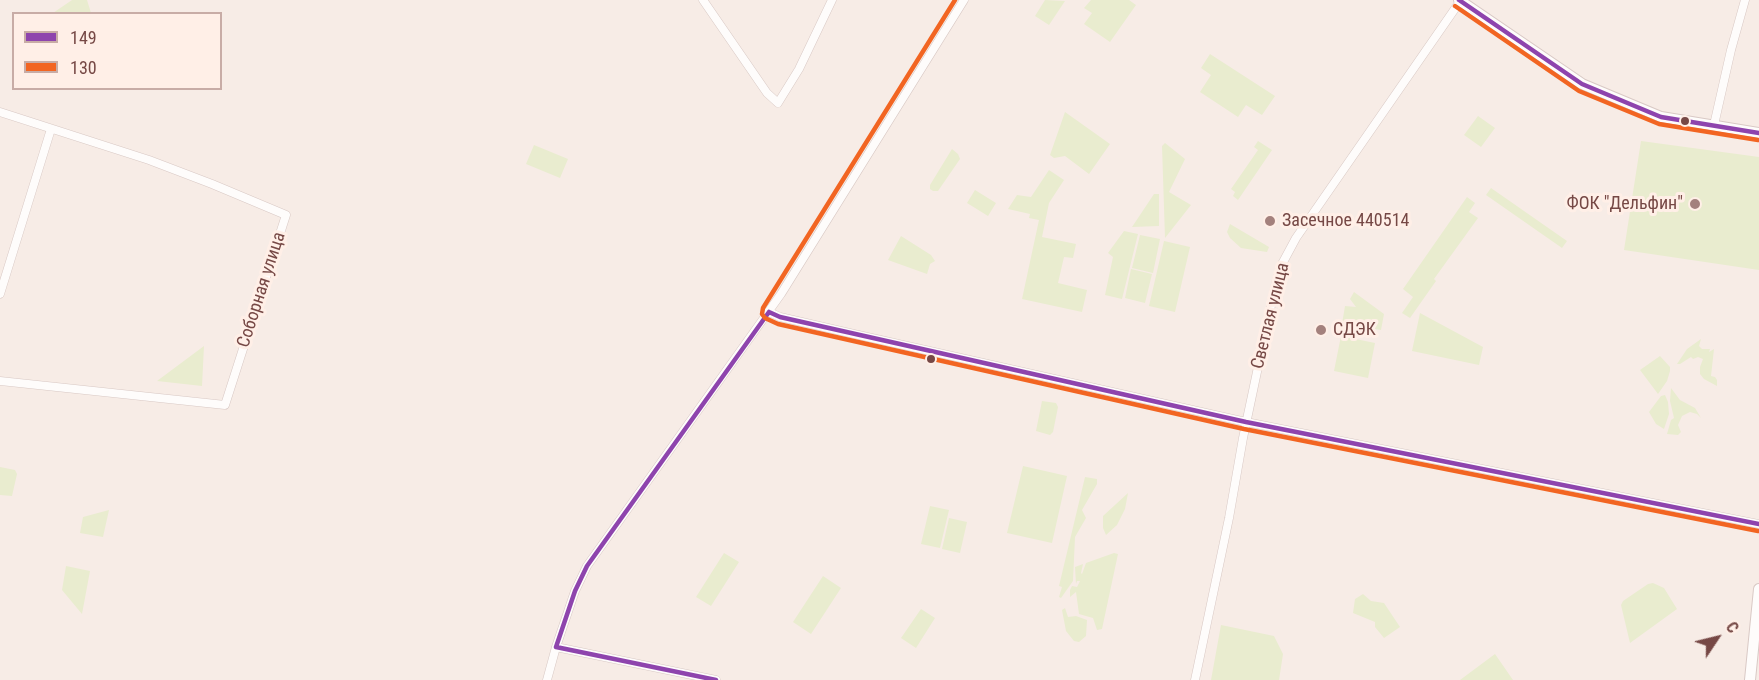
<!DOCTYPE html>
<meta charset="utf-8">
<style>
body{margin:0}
#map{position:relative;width:1759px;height:680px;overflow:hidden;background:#f7ece6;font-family:"Roboto Condensed",sans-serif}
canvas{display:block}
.legend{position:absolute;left:12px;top:12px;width:210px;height:78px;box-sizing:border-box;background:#ffefe7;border:2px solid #c8aca6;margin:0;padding:8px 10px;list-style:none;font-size:18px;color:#764845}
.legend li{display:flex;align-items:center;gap:12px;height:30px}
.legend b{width:30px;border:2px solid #c8aca6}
.north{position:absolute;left:1687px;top:608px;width:60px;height:60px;-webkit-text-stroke:4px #ffefe7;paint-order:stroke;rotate:55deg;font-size:16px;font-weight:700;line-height:24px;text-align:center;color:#764845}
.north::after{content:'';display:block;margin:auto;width:21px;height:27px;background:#764845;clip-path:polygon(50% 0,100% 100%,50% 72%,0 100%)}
</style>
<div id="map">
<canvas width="1759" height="680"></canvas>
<ul class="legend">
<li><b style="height:8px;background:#8e44ad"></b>149</li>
<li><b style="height:8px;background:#f26522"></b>130</li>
</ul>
<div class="north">С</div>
</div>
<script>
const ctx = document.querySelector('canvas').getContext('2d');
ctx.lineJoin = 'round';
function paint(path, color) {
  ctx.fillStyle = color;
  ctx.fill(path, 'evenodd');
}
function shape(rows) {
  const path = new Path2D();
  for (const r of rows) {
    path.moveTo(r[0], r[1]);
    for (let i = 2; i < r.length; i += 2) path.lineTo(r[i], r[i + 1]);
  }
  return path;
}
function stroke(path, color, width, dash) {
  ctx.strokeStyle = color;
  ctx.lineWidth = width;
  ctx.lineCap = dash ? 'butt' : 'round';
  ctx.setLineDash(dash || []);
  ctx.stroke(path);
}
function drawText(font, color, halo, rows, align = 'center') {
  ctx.font = font + ' "Roboto Condensed",sans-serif';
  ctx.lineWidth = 6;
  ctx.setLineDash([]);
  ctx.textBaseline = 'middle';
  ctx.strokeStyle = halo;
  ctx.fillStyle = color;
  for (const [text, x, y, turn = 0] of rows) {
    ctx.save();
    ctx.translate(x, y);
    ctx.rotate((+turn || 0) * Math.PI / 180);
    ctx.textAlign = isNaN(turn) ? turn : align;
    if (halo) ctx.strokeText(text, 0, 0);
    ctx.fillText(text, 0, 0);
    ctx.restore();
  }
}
paint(shape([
 [72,0,87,0,91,13,53,13],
 [1045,0,1065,1,1049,25,1035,16],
 [1091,0,1129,0,1136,5,1110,42,1084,24,1092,13,1084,8],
 [1210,54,1275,96,1262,115,1246,105,1238,117,1200,92,1211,75,1201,68],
 [1065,112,1110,144,1089,174,1065,156,1054,158,1050,155],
 [1478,116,1495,128,1481,147,1464,135],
 [1258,141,1272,150,1238,200,1233,196,1235,192,1231,189,1258,150,1254,147],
 [1641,141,1759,157,1759,270,1624,250],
 [1165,143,1185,159,1169,192,1191,205,1165,238,1162,146],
 [534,145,568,159,560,178,526,164],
 [952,149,958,154,960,159,938,191,933,191,930,189,930,185],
 [1049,170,1064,180,1049,203,1042,237,1076,244,1073,258,1064,257,1058,283,1087,290,1082,312,1022,299,1039,220,1029,218,1030,214,1008,209,1017,195,1031,197],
 [1491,188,1567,241,1562,248,1486,195],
 [975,190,996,203,988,216,967,203],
 [1154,194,1159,194,1159,226,1132,227],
 [1467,197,1475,203,1469,212,1478,218,1434,279,1436,281,1410,318,1402,313,1413,297,1403,289],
 [1230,224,1269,247,1267,252,1241,248,1230,238,1227,232],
 [1124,231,1138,234,1122,299,1105,295,1113,257,1108,253],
 [1140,235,1160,239,1153,273,1132,268],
 [901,236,931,255,935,261,930,264,927,274,888,260],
 [1164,241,1190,247,1175,312,1149,306],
 [1131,269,1152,274,1145,303,1125,298],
 [1354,292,1384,314,1381,330,1342,324,1345,306,1356,307,1350,299],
 [1420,313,1483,347,1479,365,1412,351],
 [1341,336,1375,343,1368,378,1334,371],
 [1701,339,1699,346,1702,349,1710,349,1709,352,1714,349,1711,376,1715,377,1717,380,1717,386,1704,379,1700,374,1700,367,1703,359,1698,357,1693,359,1691,357,1680,364,1677,364,1687,349],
 [204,346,202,386,157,381],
 [1660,356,1670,367,1670,371,1667,381,1658,394,1640,370],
 [1671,388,1680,400,1695,408,1701,418,1697,414,1690,412,1682,416,1678,425,1681,432,1678,435,1667,434,1671,420,1674,418,1670,401],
 [1665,395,1668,402,1669,414,1664,429,1656,424,1649,412,1661,396],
 [1042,401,1056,403,1058,407,1053,432,1050,435,1036,431],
 [1023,466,1067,476,1052,543,1007,533],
 [0,467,15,470,17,474,12,496,0,495],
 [1085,477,1097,479,1097,484,1082,510,1086,518,1075,537,1073,581,1061,598,1059,597,1062,587,1059,586],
 [1128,493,1125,509,1117,525,1106,535,1103,528,1103,516],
 [930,506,949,510,940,548,921,544],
 [109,510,103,537,80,533,83,517],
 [949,518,967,522,960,553,942,549],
 [724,553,739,562,711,606,696,597],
 [1114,553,1118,554,1102,629,1097,630,1093,618,1079,614,1076,592,1070,597,1070,590,1072,586,1077,587,1080,581,1077,581,1076,584,1075,567,1083,564,1081,573,1082,574,1086,563],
 [66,566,90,571,82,614,62,590],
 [823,576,841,588,811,634,793,622],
 [1653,583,1664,588,1677,609,1630,643,1621,605,1623,601,1648,584],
 [1363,594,1371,601,1384,603,1400,627,1384,638,1375,627,1375,622,1353,613,1355,599],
 [1065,608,1068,617,1076,616,1087,620,1086,636,1079,642,1074,641,1066,631,1062,610],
 [921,609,935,618,916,648,901,638],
 [1221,625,1274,636,1283,654,1279,680,1211,680],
 [1495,654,1513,680,1460,680]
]), '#e9eccf');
const street = shape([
 [703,0,767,93,778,103,799,69,832,0],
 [0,112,149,160,212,184,286,215,225,405,0,381],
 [1714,125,1731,50,1745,0],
 [0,294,51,129],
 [769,312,780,317,854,334,1246,422,1759,524],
 [556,647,716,680],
 [547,680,556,647,575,591,587,566,781,294,964,0],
 [1195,680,1229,518,1243,438,1276,282,1282,264,1296,238,1461,0]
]);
const secondary = shape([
 [1459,0,1582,84,1661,117,1759,133],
 [1750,680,1759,589]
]);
stroke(street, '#d8c8c4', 9);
stroke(secondary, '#d9c9c5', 12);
stroke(street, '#fefcfb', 8);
stroke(secondary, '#fefcfb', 10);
stroke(shape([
 [1459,0,1582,84,1661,117,1759,133],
 [769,312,780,317,1246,422,1759,524],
 [556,647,575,591,587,566,769,312],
 [556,647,716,680]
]), '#8e44ad', 4.5);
stroke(shape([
 [955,0,763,308,762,314,765,318,778,324,1244,429,1758,531],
 [1455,6,1579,91,1659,124,1758,140]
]), '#f26522', 4.5);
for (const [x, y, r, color] of [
 [1685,121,5,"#764845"],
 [1695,204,6,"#a3817d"],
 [1270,221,6,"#a3817d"],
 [1321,330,6,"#a3817d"],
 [931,359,5,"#764845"]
]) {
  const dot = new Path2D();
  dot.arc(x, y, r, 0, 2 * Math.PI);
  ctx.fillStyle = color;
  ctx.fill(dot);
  stroke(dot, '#ffefe7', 2);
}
drawText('18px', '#764845', '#ffefe7', [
 ["ФОК \"Дельфин\"",1683,204,"right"],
 ["Засечное 440514",1282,221],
 ["СДЭК",1333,330]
], 'left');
drawText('18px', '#764845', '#ffefe7', [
 ["Соборная улица",262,290,-72],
 ["Светлая улица",1271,316,-76]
]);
</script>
